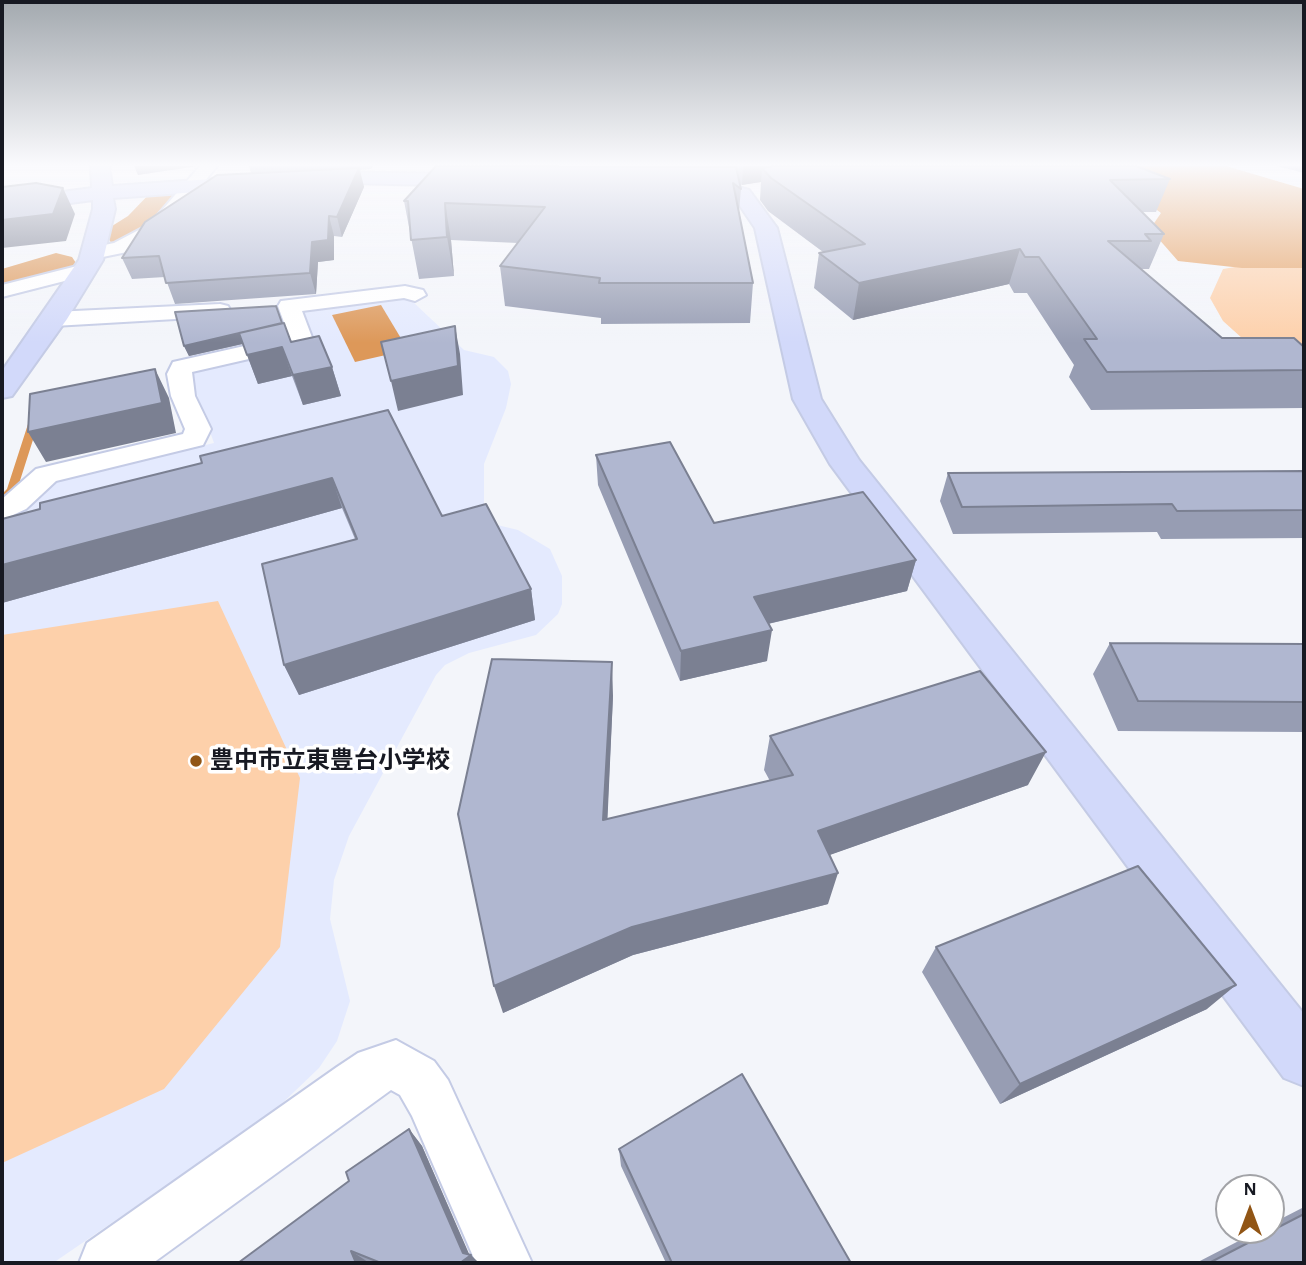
<!DOCTYPE html>
<meta charset="utf-8">
<style>
body{margin:0}
#map{position:relative;width:1306px;height:1265px;overflow:hidden;background:#f3f5fa;font-family:"Alegreya Sans",sans-serif}
canvas{display:block}
.frame{position:absolute;inset:0;border:4px solid #171922;pointer-events:none}
.north{position:absolute;left:1215px;top:1174px;width:70px;height:70px;box-sizing:border-box;background:#fff;border:2px solid #a2a3a7;border-radius:50%;rotate:0deg;font-size:19px;font-weight:700;line-height:28px;text-align:center;color:#171922}
.north::after{content:'';display:block;margin:auto;width:24px;height:32px;background:#915515;clip-path:polygon(50% 0,100% 100%,50% 72%,0 100%)}
</style>
<div id="map">
<canvas width="1306" height="1265"></canvas>
<div class="frame"></div>
<div class="north">N</div>
</div>
<script>
const ctx = document.querySelector('canvas').getContext('2d');
ctx.lineJoin = 'round';
function paint(path, color) {
  ctx.fillStyle = color;
  ctx.fill(path, 'evenodd');
}
function shape(rows) {
  const path = new Path2D();
  for (const r of rows) {
    path.moveTo(r[0], r[1]);
    for (let i = 2; i < r.length; i += 2) path.lineTo(r[i], r[i + 1]);
  }
  return path;
}
function stroke(path, color, width, dash) {
  ctx.strokeStyle = color;
  ctx.lineWidth = width;
  ctx.lineCap = dash ? 'butt' : 'round';
  ctx.setLineDash(dash || []);
  ctx.stroke(path);
}
function drawText(font, color, halo, rows, align = 'center') {
  ctx.font = font + ' "Alegreya Sans","Noto Sans JP",sans-serif';
  ctx.lineWidth = 7;
  ctx.setLineDash([]);
  ctx.textBaseline = 'middle';
  ctx.strokeStyle = halo;
  ctx.fillStyle = color;
  for (const [text, x, y, turn = 0] of rows) {
    ctx.save();
    ctx.translate(x, y);
    ctx.rotate((+turn || 0) * Math.PI / 180);
    ctx.textAlign = isNaN(turn) ? turn : align;
    if (halo) ctx.strokeText(text, 0, 0);
    ctx.fillText(text, 0, 0);
    ctx.restore();
  }
}
paint(shape([
 [398,296,411,300,464,350,494,357,508,371,511,384,506,408,484,464,484,506,489,523,518,530,550,549,562,576,562,604,558,614,536,635,469,653,445,665,436,675,349,836,334,880,330,919,350,1001,337,1041,319,1068,271,1114,53,1263,2,1263,2,518,28,509,51,481,214,443,196,392,193,370,311,342,301,312,309,307]
]), '#e4eafe');
paint(shape([
 [1258,263,1304,268,1304,382,1253,348,1223,321,1210,298,1223,269],
 [218,601,300,778,280,947,164,1089,2,1163,2,635]
]), '#fdd0aa');
paint(shape([
 [1098,166,1226,166,1304,189,1304,268,1242,268,1178,261,1150,229,1161,213]
]), '#e5a061');
paint(shape([
 [381,305,408,350,355,362,332,315]
]), '#dd9859');
paint(shape([
 [34,418,39,421,17,490,6,502,2,503,2,494,7,489,29,421,34,418]
]), '#dd9859');
paint(shape([
 [168,185,182,189,188,197,158,234,142,244,127,248,112,244,106,235,112,226,128,216,154,189,168,185],
 [56,253,72,257,78,266,72,275,2,298,2,269,56,253]
]), '#dd9859');
const street = shape([
 [200,166,217,166,164,232,127,252,93,259,86,257,83,253,86,249,114,243,150,224,200,166],
 [85,264,95,270,92,274,2,297,2,285,85,264],
 [405,286,423,290,426,295,415,301,404,298,302,311,313,340,310,345,192,372,195,396,211,429,203,445,56,481,26,509,2,520,2,499,36,469,183,434,185,429,171,396,167,374,173,362,289,336,278,306,281,301,405,286],
 [220,304,228,306,231,311,228,316,54,326,43,319,54,312,220,304],
 [396,1040,434,1061,448,1080,532,1263,476,1263,412,1116,400,1095,391,1090,153,1263,79,1263,87,1243,337,1067,358,1053,396,1040]
]);
const secondary = shape([
 [91,166,109,166,112,186,254,176,264,182,254,188,113,198,115,209,103,260,67,319,12,396,2,398,2,371,79,260,93,209,93,200,2,212,2,200,92,188,91,166],
 [310,172,478,174,488,180,478,186,303,182,300,178,303,174,310,172],
 [742,188,749,190,777,228,821,399,859,460,1304,1014,1304,1086,1284,1078,830,464,793,399,755,228,732,194,742,188]
]);
stroke(street, '#c4cbe5', 4);
stroke(secondary, '#c4cbe5', 4);
paint(street, '#fff');
paint(secondary, '#d2d9fa');
paint(shape([
 [249,166,373,166,371,169,360,170,364,187,342,237,334,236,334,260,318,262,316,294,175,304,165,277,132,279,122,258,251,173],
 [436,166,1136,166,1170,179,1156,212,1142,212,1164,234,1149,269,1141,269,1222,338,1304,347,1304,407,1303,408,1091,410,1069,377,1074,365,1027,293,1014,293,1009,284,853,320,814,288,819,253,823,252,768,211,760,200,761,182,740,185,741,189,739,211,753,283,750,323,601,324,601,318,505,306,500,266,518,243,451,240,454,276,419,279,404,201],
 [1277,166,1304,166,1304,173],
 [282,323,291,342,332,367,341,396,303,405,292,376,258,384,243,344,189,356,184,346],
 [388,410,442,516,531,589,535,620,299,695,284,665,355,539,342,508,2,603,2,519,40,509],
 [596,455,714,523,916,560,907,591,768,624,767,661,680,681,598,485],
 [1304,471,1304,538,1161,539,1157,532,953,534,940,501,948,473],
 [1110,643,1304,644,1304,732,1118,731,1093,674],
 [613,696,607,819,770,781,764,770,770,736,1028,785,829,855,828,904,633,955,503,1013],
 [936,947,1207,1009,1000,1104,922,972],
 [409,1129,422,1146,469,1255,479,1263,371,1263,368,1262,238,1263,349,1181],
 [619,1149,851,1263,666,1263,621,1166],
 [1304,1207,1304,1263,1196,1263,1260,1230,1271,1230,1271,1224]
]), '#979db3');
paint(shape([
 [134,166,198,166,138,175],
 [743,166,858,166,762,168,761,182,742,185],
 [359,168,364,187,342,237,337,217],
 [63,188,75,214,66,241,2,248,2,220],
 [445,203,451,240,454,276,447,237],
 [329,216,334,236,334,260,318,262,316,294,310,273,312,242],
 [1020,249,1009,284,853,320,859,283],
 [282,324,286,334,189,356,184,346],
 [455,326,460,354,463,395,398,411,391,381],
 [282,347,292,376,258,384,247,355],
 [332,367,341,396,303,405,293,375],
 [155,369,169,398,176,433,46,462,28,432],
 [332,478,342,508,2,603,2,565],
 [916,560,907,591,750,628,754,597],
 [531,589,535,620,299,695,284,665],
 [772,630,767,661,680,681,681,651],
 [612,662,613,696,606,852,603,820],
 [1046,752,1028,785,810,862,818,831],
 [838,873,828,904,633,955,503,1013,494,986,632,927],
 [1236,985,1207,1009,1000,1104,1020,1084],
 [409,1129,422,1146,470,1256,471,1255,479,1263,460,1263,463,1253],
 [351,1251,368,1262,369,1263,356,1263]
]), '#7b8092');
const building = shape([
 [436,166,736,167,741,189,733,183,753,283,599,283,600,278,500,266,545,207,445,203,447,237,411,240,408,201,404,201,436,166],
 [774,166,1136,166,1170,179,1110,180,1164,234,1145,234,1151,241,1108,241,1222,338,1294,338,1304,347,1304,370,1107,372,1084,339,1097,339,1039,257,1025,257,1020,249,859,283,819,253,865,244,771,178,762,168,774,166],
 [359,168,337,217,329,216,328,240,312,242,310,273,166,283,159,256,122,258,145,222,217,175,359,168],
 [36,183,63,188,53,214,2,220,2,187,36,183],
 [276,306,282,323,184,346,175,312,276,306],
 [284,323,291,342,319,336,332,367,293,375,282,347,247,355,239,333,284,323],
 [455,326,458,366,391,381,381,342,455,326],
 [155,369,162,403,28,432,30,394,155,369],
 [388,410,442,516,486,504,531,589,284,665,262,564,357,539,332,478,2,565,2,519,40,509,40,503,202,463,200,456,388,410],
 [670,442,714,523,863,492,916,560,754,597,772,630,681,651,596,455,670,442],
 [1304,471,1304,510,1177,511,1172,504,962,507,948,473,1304,471],
 [1110,643,1304,644,1304,702,1138,701,1110,643],
 [492,659,612,662,603,820,793,775,770,736,980,671,1046,752,818,831,838,873,632,927,494,986,458,814,492,659],
 [1138,866,1236,985,1020,1084,936,947,1138,866],
 [742,1074,851,1263,672,1263,619,1149,742,1074],
 [409,1129,463,1253,471,1255,460,1263,381,1263,351,1251,356,1263,238,1263,349,1181,346,1172,409,1129],
 [1304,1214,1304,1263,1209,1263,1304,1214]
]);
paint(building, '#b0b7d0');
stroke(building, '#7b8092', 2);
const sky = ctx.createLinearGradient(0, 0, 0, 343);
sky.addColorStop(0, '#a3a9af');
sky.addColorStop(0.48, '#fafafd');
sky.addColorStop(1, '#fafafd00');
ctx.fillStyle = sky;
ctx.fillRect(0, 0, 1306, 343);
for (const [x, y, r, color] of [
 [196,761,7,"#915515"]
]) {
  const dot = new Path2D();
  dot.arc(x, y, r, 0, 2 * Math.PI);
  ctx.fillStyle = color;
  ctx.fill(dot);
  stroke(dot, '#fff', 2.5);
}
drawText('bold 24px', '#171922', '#fff', [
 ["豊中市立東豊台小学校",210,761]
], 'left');
</script>
